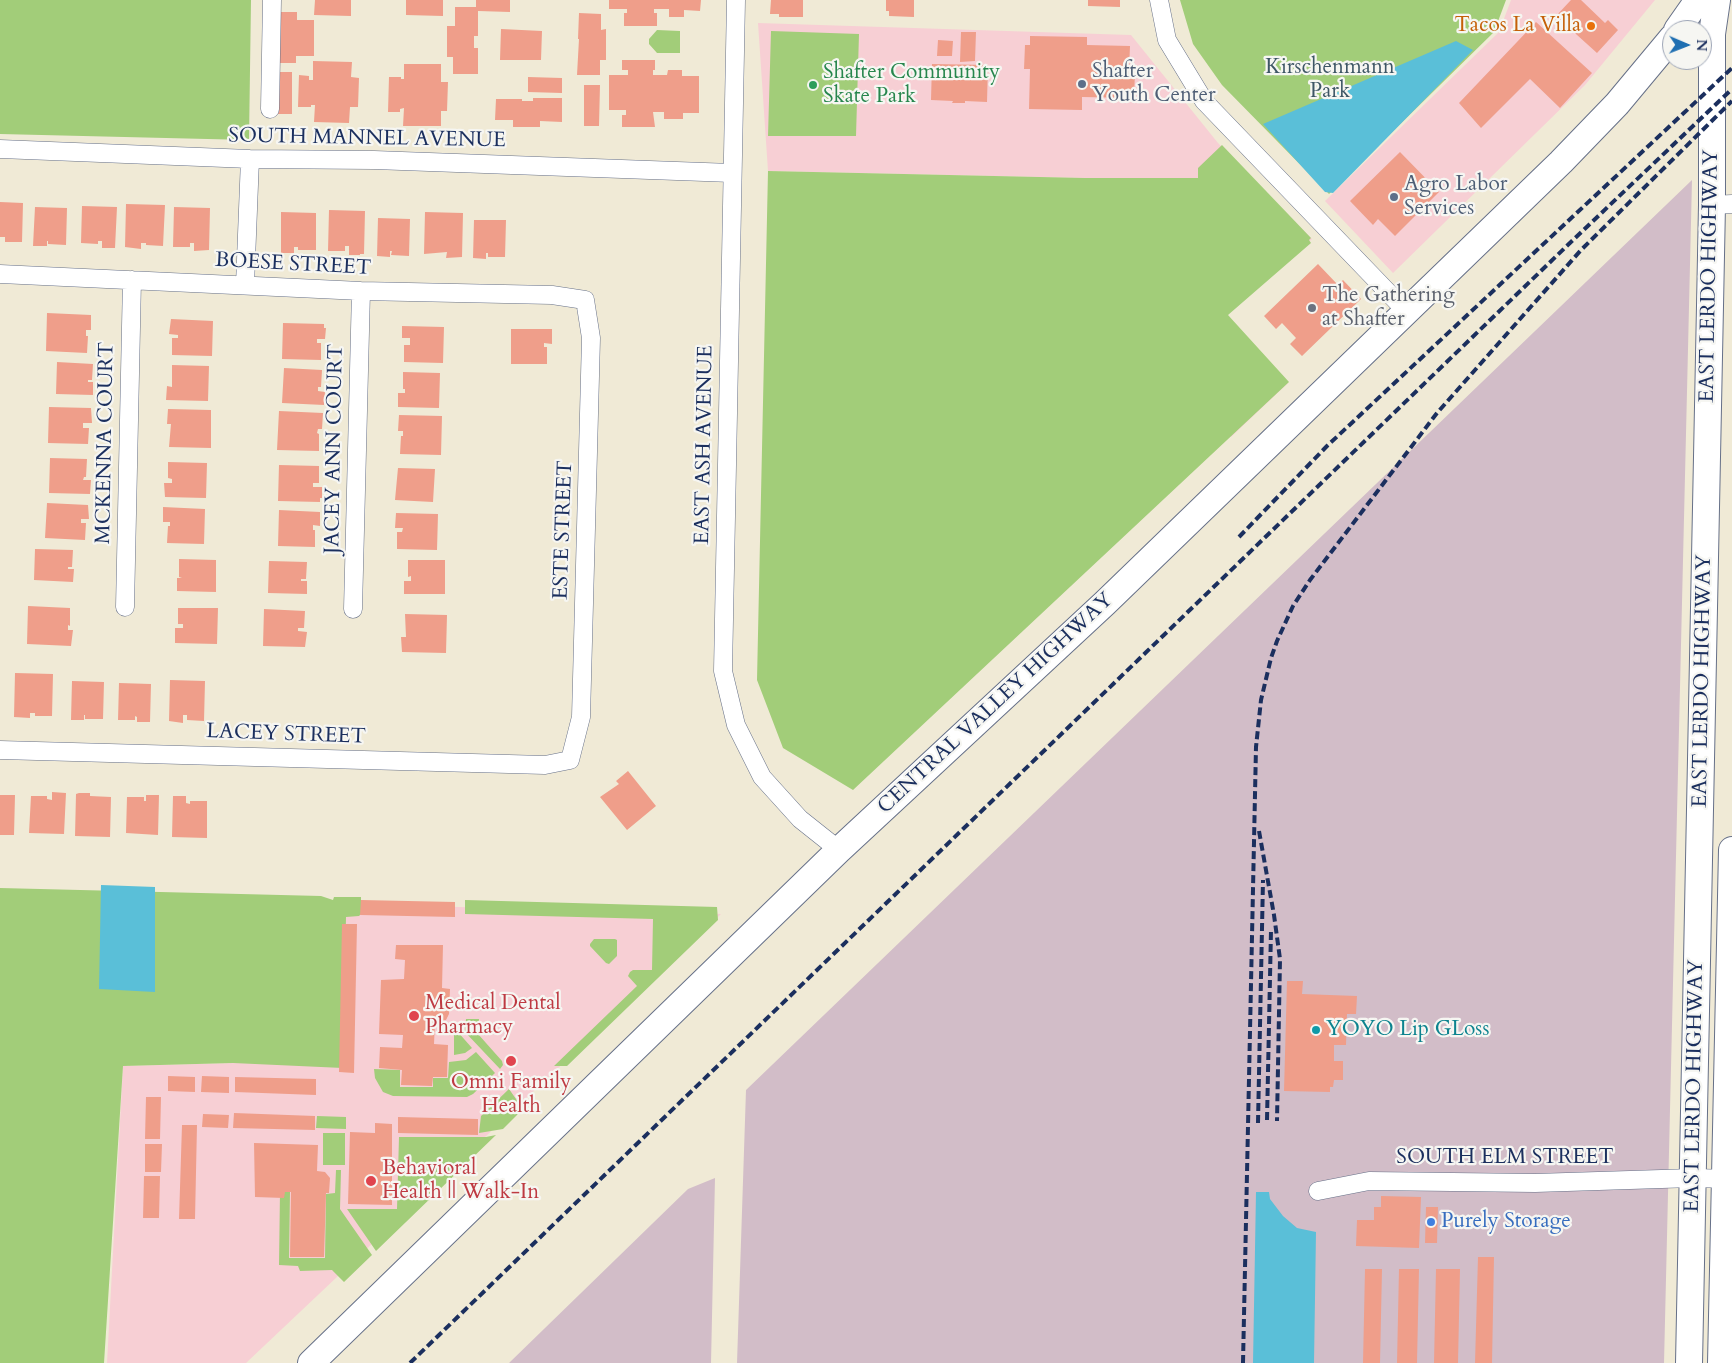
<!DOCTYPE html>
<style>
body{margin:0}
#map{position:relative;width:1732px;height:1363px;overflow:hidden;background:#f0ead6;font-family:Cardo,serif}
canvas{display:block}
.north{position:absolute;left:1662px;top:20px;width:50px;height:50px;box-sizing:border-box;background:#f6f6f2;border:1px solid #9ea6b7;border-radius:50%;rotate:91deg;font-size:14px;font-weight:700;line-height:20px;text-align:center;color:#1b2f5e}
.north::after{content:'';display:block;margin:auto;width:18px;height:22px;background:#1f6fb2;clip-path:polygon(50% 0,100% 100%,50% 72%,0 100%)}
</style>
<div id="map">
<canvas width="1732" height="1363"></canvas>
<div class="north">N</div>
</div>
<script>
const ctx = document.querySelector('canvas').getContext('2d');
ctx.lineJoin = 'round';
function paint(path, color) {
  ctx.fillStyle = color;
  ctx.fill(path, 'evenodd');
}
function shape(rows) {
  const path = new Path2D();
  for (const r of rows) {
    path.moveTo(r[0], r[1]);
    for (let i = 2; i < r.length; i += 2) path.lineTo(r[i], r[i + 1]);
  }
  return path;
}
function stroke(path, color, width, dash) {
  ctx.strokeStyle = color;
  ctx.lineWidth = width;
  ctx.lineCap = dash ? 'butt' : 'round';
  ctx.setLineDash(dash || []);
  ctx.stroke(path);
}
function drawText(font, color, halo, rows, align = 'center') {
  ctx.font = font + ' Cardo,serif';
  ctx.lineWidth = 4.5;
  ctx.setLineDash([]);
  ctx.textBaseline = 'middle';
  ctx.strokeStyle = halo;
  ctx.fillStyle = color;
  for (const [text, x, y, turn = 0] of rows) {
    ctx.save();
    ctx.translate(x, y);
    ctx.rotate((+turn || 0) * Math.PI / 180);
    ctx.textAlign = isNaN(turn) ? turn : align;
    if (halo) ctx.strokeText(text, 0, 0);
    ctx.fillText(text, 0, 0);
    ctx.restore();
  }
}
paint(shape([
 [1511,0,1655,0,1585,85,1393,273,1325,201,1499,32],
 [758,23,1131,35,1218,143,1312,239,1226,314,1288,383,1231,437,1084,178,768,171],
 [346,904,721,914,246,1363,107,1363,123,1066,233,1063]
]), '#f7cfd4');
paint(shape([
 [1692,180,1664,1363,737,1363,746,1090],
 [715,1178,711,1363,509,1363,688,1189]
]), '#d2bdc8');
paint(shape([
 [0,0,251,0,249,140,0,134],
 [1180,0,1506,0,1494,32,1329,194,1222,85,1193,44],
 [657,30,680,31,680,53,657,53,649,44,649,39],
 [771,31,859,34,856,136,768,136],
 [1222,145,1311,238,1309,240,1311,243,1228,315,1289,382,853,790,783,748,757,680,768,171,1085,178,1198,178,1198,168],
 [0,888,321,896,333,900,334,897,361,897,361,914,359,916,346,917,343,1068,233,1063,123,1066,104,1363,0,1363],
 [465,900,717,907,718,920,567,1066,554,1066,637,986,628,976,630,972,633,970,652,970,653,919,465,914],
 [594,939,615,939,617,940,617,956,609,964,606,963,590,946,590,944],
 [466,1019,479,1019,478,1034,502,1061,503,1065,500,1069,465,1032],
 [457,1031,472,1048,465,1053,454,1055,454,1032],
 [476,1052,495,1073,473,1094,467,1097,393,1096,383,1092,375,1078,374,1069,400,1070,400,1087,433,1087,433,1078,448,1078,449,1062,466,1060],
 [509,1089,523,1109,503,1129,479,1133,481,1116],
 [317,1116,346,1117,346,1129,316,1128],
 [323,1133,345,1133,345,1165,323,1165],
 [496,1135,376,1251,347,1209,397,1209,399,1137,486,1137],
 [336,1170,341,1170,340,1209,372,1255,344,1282,332,1270,300,1271,298,1266,279,1265,280,1192,290,1192,289,1258,325,1258,326,1194,335,1193]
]), '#a2cd79');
paint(shape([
 [1456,41,1473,50,1333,193,1325,192,1263,124],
 [101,885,155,887,155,992,99,989],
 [1256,1192,1269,1192,1270,1199,1283,1216,1297,1228,1316,1232,1314,1363,1253,1363]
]), '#5abfd8');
paint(shape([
 [315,0,351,0,351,16,314,15],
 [406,0,443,0,443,16,406,15],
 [476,0,510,0,510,12,478,11,478,36,474,36,474,48,478,48,478,74,453,74,453,57,447,57,447,26,455,26,455,7,476,7],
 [609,0,701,0,700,11,684,10,684,17,669,17,669,9,654,9,654,13,657,13,657,26,624,26,624,13,627,13,627,9,609,9],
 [771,0,803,0,803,17,779,17,779,14,770,14],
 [886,0,914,0,914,17,889,16,889,11,886,11],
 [1088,0,1120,0,1120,7,1088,6],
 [1571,0,1581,0,1605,23,1608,20,1618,30,1597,53,1556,16],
 [280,12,297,12,297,20,314,20,314,56,296,56,296,63,280,63],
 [579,13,601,14,601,30,606,29,606,60,600,60,600,75,577,75,579,39,578,39],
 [1536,22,1592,73,1560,108,1530,79,1481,128,1459,103],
 [501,29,542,31,541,60,500,60],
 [961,32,976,32,975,61,960,62],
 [1030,36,1087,37,1087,45,1130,46,1129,71,1135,71,1134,98,1082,97,1082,110,1029,109,1030,69,1024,69,1025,45,1030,45],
 [938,40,953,41,952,56,937,56],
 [622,60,655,60,655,70,653,70,653,75,667,75,668,70,682,70,682,76,699,76,699,113,683,113,683,119,664,119,664,112,653,112,655,127,622,127,622,115,626,115,626,110,609,110,609,75,628,75,628,70,622,70],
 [313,61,352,62,351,77,359,78,358,107,350,107,349,123,314,122,315,105,311,105,311,107,298,107,299,75,309,76,309,80,313,80],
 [404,64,441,64,441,82,448,82,447,111,441,111,441,126,403,126,404,108,400,109,400,112,388,112,389,77,401,77,401,79,404,79],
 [932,64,988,65,987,102,965,101,965,103,952,103,953,101,931,100],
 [277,72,292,72,292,114,277,114],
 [528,77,562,78,562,93,528,92],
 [584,85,600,85,599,126,584,126],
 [533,98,562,98,562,122,540,121,540,127,513,127,513,120,495,120,496,99,522,99,522,101,533,101],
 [1400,152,1439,192,1395,236,1378,219,1373,225,1350,201],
 [0,202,23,203,22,242,5,242,5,237,0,237],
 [126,204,165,205,163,246,146,245,146,243,141,243,141,249,125,247],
 [82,206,117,207,115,248,102,248,102,241,98,241,98,244,81,243],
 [35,207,67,208,66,245,48,244,48,241,47,241,47,246,33,246],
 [174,207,210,208,209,250,194,251,194,243,190,243,190,247,173,247],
 [329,210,365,211,364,254,360,254,360,255,349,255,349,246,345,246,345,251,328,251],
 [281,212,316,213,316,250,298,250,298,247,294,247,294,253,281,253],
 [425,212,463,213,462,257,446,258,447,252,424,254],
 [378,218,410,219,409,256,391,255,392,251,390,251,390,257,377,256],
 [474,220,506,220,505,257,488,257,488,253,486,253,486,259,473,258],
 [1318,264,1338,285,1343,280,1361,299,1302,356,1290,344,1296,338,1282,323,1276,329,1264,316],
 [47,313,91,315,91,330,86,330,86,336,88,336,87,353,46,351],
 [171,319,213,321,212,356,172,355,172,338,178,338,178,335,169,334],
 [283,323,324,324,324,328,326,328,325,339,317,339,317,343,321,343,321,360,282,359],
 [402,326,444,327,443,363,404,362,404,345,410,345,410,338,402,338],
 [511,329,552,329,552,344,544,343,544,347,547,347,547,364,511,364],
 [57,362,93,364,92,380,88,380,88,382,93,382,93,395,56,394],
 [172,365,209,366,208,401,166,400,167,386,172,387],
 [284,368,322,370,321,387,318,387,318,391,325,392,324,405,282,403],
 [403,372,440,373,439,408,398,407,398,393,405,393,405,389,403,389],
 [49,407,91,408,92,423,83,423,83,428,89,428,88,444,48,443],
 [168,409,211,410,211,448,169,447,171,424,167,424],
 [279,411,323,413,322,429,318,429,317,433,319,434,319,451,277,450],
 [399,415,442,416,441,455,400,454,401,436,403,436,403,431,398,431],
 [50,458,87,459,86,477,84,477,83,480,91,480,90,494,49,493],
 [168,462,207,463,206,498,165,497,164,483,172,483,172,479,168,478],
 [279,465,319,466,319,483,313,483,313,487,322,487,322,498,320,498,320,502,278,501],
 [398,468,435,469,433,502,395,500],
 [47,503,88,505,89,519,81,519,81,523,86,523,85,540,45,538],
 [163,507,205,509,204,544,167,543,168,526,170,526,170,522,163,522],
 [279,510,320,512,320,526,313,525,313,530,315,530,315,547,278,546],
 [396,513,438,514,437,550,397,549,397,532,402,532,403,528,395,528],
 [35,549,73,550,72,567,68,567,68,569,74,569,73,582,34,580],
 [179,559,216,560,216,592,177,591,177,578,182,578,179,577],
 [408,560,445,560,445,594,404,594,404,581,411,581,411,576,408,577],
 [269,561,307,562,306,579,301,579,301,581,307,581,307,594,268,593],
 [28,606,70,608,70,626,68,625,68,630,73,630,71,646,27,644],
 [178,608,218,608,217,644,175,643,175,628,183,628,183,624,178,624],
 [264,609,305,611,304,628,298,628,298,631,307,632,305,647,263,646],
 [405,614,447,615,446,653,402,652,401,637,406,637],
 [15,673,53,674,52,716,35,716,35,713,30,713,30,718,14,717],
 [170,680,205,681,204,721,187,720,187,715,183,715,183,723,169,721],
 [72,681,104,682,103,719,85,719,85,715,84,715,84,720,71,720],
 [119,683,151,684,150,722,137,722,137,717,135,716,135,720,118,720],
 [628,771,656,806,627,830,600,797,619,784,616,781],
 [52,792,66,793,64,834,29,833,31,796,47,796,47,799,52,800],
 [79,793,90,793,90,796,111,797,110,837,75,836,76,794],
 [0,795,15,795,14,835,0,835],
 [146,795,159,795,158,835,126,833,127,797,144,797,144,801,146,801],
 [173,796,186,796,186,803,190,804,190,801,207,801,207,838,172,837],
 [361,900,455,902,455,917,360,915],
 [342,924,357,924,354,1073,339,1072],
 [396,945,443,945,442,988,450,989,449,1014,446,1020,435,1022,434,1044,448,1045,447,1077,433,1077,432,1086,401,1085,402,1070,379,1068,380,1047,402,1048,403,1035,379,1034,381,980,404,979,405,960,395,959],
 [1287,981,1303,981,1302,994,1357,996,1356,1014,1347,1014,1346,1045,1334,1045,1334,1061,1343,1061,1343,1080,1334,1080,1333,1087,1330,1087,1330,1092,1284,1091],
 [168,1076,195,1077,195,1092,168,1091],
 [202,1076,229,1077,229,1093,201,1092],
 [235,1077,316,1079,316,1095,235,1092],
 [146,1097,161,1097,160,1139,145,1139],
 [234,1113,315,1116,315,1130,233,1128],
 [203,1114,229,1115,228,1128,202,1127],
 [398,1117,478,1119,478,1135,398,1133],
 [375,1123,392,1124,392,1205,348,1204,350,1132,375,1133],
 [182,1125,197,1125,195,1219,179,1219],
 [254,1143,318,1145,317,1171,325,1172,330,1178,329,1193,326,1193,324,1257,290,1257,291,1192,285,1192,284,1198,255,1197],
 [145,1144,162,1144,161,1172,145,1172],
 [144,1176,160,1176,159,1218,143,1218],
 [1381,1196,1421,1197,1419,1248,1356,1246,1357,1220,1374,1220,1374,1207,1381,1207],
 [1426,1207,1438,1207,1437,1243,1425,1243],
 [1478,1257,1494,1257,1492,1363,1475,1363],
 [1365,1269,1382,1269,1380,1363,1363,1363],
 [1399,1269,1419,1269,1417,1363,1397,1363],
 [1436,1269,1460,1269,1458,1363,1434,1363]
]), '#ef9e8a');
const street = shape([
 [736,0,723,671,736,725,762,777,800,819,839,850],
 [1159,0,1167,40,1204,101,1406,311],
 [270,109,272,0],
 [0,149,250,159,374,160,732,173],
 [1712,205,1732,204],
 [0,274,361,291,552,295,585,300,591,338,581,717,570,760,545,765,0,750],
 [245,285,250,159],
 [125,607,132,280],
 [353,609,361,291],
 [1318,1191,1369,1181,1535,1183,1693,1178,1732,1179]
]);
const primary = shape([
 [1677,30,1698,0],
 [311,1363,839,850,1105,603,1561,162,1617,104,1672,38],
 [1689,1363,1712,205,1712,34,1717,0],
 [1721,1363,1732,850]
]);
stroke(street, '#667088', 19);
stroke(primary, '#667088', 28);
stroke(street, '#fff', 18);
stroke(primary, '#fff', 26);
stroke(shape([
 [1239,537,1327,446,1732,68],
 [1259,831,1274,915,1280,959,1277,1121],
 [1267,1120,1271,930],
 [1258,1123,1263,880],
 [410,1363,1573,240,1732,89],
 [1243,1363,1256,747,1261,700,1271,658,1277,641,1293,606,1310,580,1437,413,1581,250,1732,101]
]), '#1b2f5e', 4, [8, 4]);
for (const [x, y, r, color] of [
 [1591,26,5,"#e8710a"],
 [1082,84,5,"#5c6f8a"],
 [813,85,5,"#2e9e5b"],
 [1394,197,5,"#5c6f8a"],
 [1312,308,5,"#6b7280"],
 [414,1016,6,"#e0444e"],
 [1316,1030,5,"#0f9aa8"],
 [511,1061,6,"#e0444e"],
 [371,1181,6,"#e0444e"],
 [1431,1222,5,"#3f7fe0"]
]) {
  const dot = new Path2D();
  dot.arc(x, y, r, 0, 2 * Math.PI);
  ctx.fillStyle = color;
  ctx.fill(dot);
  stroke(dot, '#f6f6f2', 2);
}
drawText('21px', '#c56008', '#f6f6f2', [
 ["Tacos La Villa",1581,26]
], 'right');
drawText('21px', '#3d5665', '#f6f6f2', [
 ["Kirschenmann",1330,68],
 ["Park",1330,92]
]);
drawText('21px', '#4e5e75', '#f6f6f2', [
 ["Shafter",1092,72],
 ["Youth Center",1092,96],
 ["Agro Labor",1404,185],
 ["Services",1404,209]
], 'left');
drawText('21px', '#27864d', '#f6f6f2', [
 ["Shafter Community",823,73],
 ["Skate Park",823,97]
], 'left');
drawText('21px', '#1b2f5e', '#f6f6f2', [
 ["SOUTH MANNEL AVENUE",367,139,1],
 ["BOESE STREET",293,265,3],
 ["EAST LERDO HIGHWAY",1710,276,-89],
 ["MCKENNA COURT",106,443,-89],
 ["EAST ASH AVENUE",705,445,-89],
 ["JACEY ANN COURT",335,449,-89],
 ["ESTE STREET",564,530,-88],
 ["EAST LERDO HIGHWAY",1703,681,-89],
 ["CENTRAL VALLEY HIGHWAY",996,704,-43],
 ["LACEY STREET",286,735,2],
 ["EAST LERDO HIGHWAY",1695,1086,-89],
 ["SOUTH ELM STREET",1505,1158]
]);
drawText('21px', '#5b616d', '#f6f6f2', [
 ["The Gathering",1322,296],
 ["at Shafter",1322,320]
], 'left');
drawText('21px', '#be3a42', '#f6f6f2', [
 ["Medical Dental",425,1004],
 ["Pharmacy",425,1028],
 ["Omni Family",511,1083,"center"],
 ["Health",511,1107,"center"],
 ["Behavioral",382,1169],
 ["Health || Walk-In",382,1193]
], 'left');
drawText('21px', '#0d838f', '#f6f6f2', [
 ["YOYO Lip GLoss",1326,1030]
], 'left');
drawText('21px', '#366cbe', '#f6f6f2', [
 ["Purely Storage",1441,1222]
], 'left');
</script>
